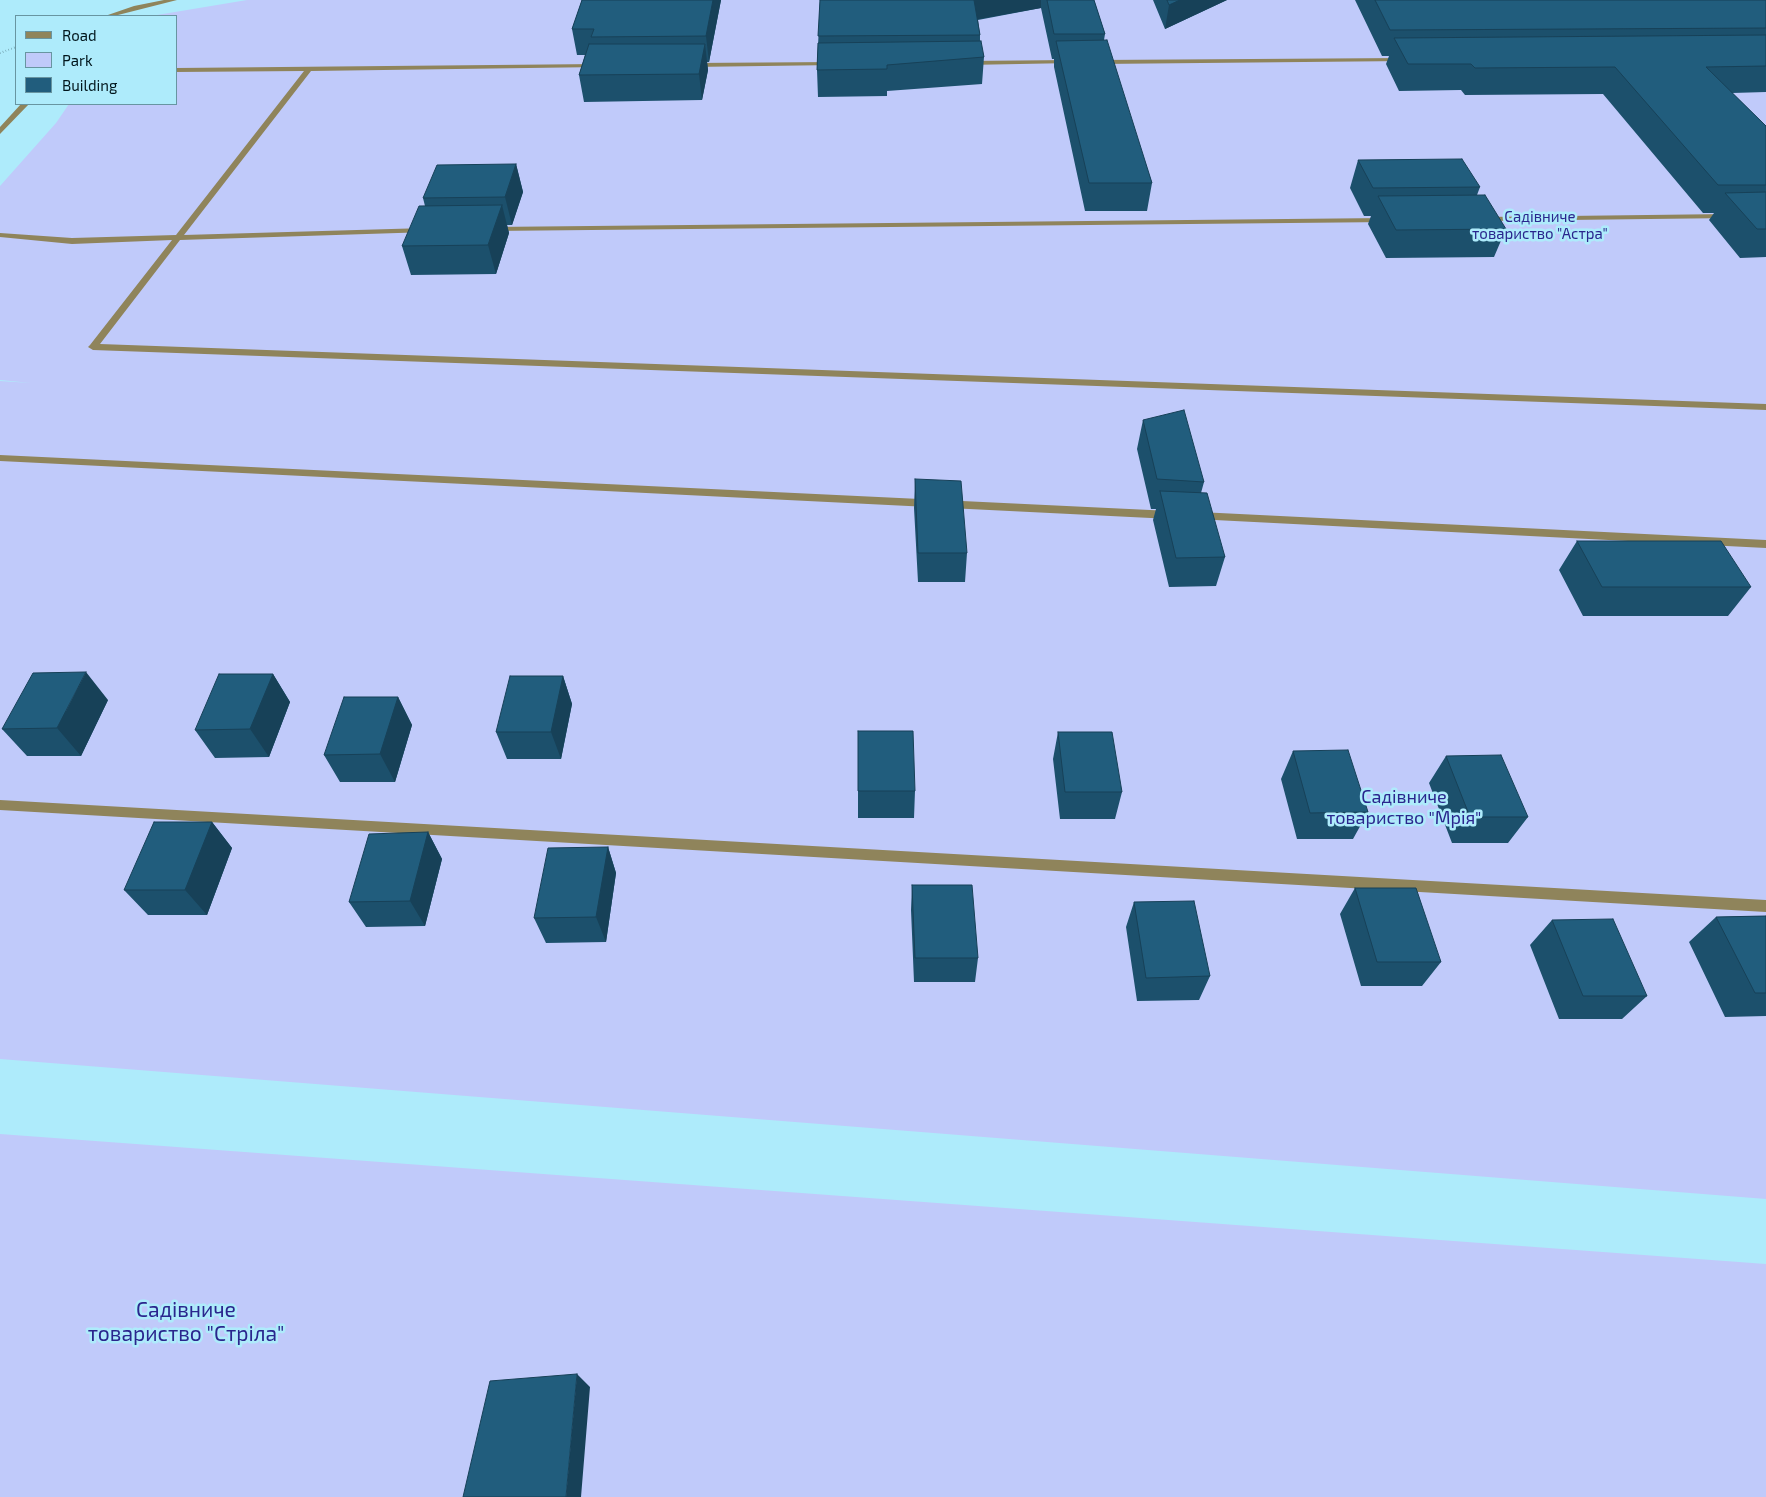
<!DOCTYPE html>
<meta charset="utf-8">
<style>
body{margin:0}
#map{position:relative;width:1766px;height:1497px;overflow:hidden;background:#aeebfb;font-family:"Exo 2",sans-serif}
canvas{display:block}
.legend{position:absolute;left:15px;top:15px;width:162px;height:90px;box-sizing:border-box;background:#aeebfb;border:1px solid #6895a1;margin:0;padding:6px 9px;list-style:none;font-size:15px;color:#00151b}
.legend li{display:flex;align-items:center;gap:10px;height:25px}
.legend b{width:25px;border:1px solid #6895a1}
</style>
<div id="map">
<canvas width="1766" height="1497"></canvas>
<ul class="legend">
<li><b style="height:6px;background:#8f845b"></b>Road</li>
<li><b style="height:14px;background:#c0cafa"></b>Park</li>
<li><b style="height:14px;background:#215d7d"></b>Building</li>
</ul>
</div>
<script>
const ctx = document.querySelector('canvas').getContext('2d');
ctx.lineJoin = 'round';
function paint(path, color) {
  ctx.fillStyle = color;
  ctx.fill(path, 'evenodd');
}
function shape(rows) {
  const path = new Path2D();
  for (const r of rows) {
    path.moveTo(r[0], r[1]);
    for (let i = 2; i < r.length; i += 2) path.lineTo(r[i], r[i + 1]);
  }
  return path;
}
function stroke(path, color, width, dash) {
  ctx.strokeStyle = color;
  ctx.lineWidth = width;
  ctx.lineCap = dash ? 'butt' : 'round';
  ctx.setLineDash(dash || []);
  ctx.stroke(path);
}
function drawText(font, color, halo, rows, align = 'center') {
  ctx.font = font + ' "Exo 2",sans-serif';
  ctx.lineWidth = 5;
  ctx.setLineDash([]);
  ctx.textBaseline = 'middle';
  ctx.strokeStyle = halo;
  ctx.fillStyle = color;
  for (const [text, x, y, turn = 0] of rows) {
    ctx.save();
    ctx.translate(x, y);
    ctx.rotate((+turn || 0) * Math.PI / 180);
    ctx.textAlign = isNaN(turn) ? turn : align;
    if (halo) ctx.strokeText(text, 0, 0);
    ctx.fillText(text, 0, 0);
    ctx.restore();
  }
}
paint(shape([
 [247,0,1766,0,1766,1199,0,1059,0,381,31,383,0,380,0,186,56,123,69,104,176,104,176,16,151,16],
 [0,1134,1766,1264,1766,1497,0,1497]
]), '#c0cafa');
stroke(shape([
 [0,53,16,47]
]), '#618c97', 2, [0.5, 2.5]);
paint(shape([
 [164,0,177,0,114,16,105,16,134,6,164,0],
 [1404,58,1407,60,1406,61,1099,64,1096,62,1099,60,1404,58],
 [1071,60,1073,61,1073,63,966,65,963,63,966,61,1071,60],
 [834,62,837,64,836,65,691,67,688,65,691,63,834,62],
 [599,64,601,65,601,67,311,71,184,235,426,228,430,230,429,232,180,240,100,344,1766,404,1766,410,93,350,88,347,90,345,172,240,72,244,0,237,0,233,72,238,176,235,304,71,176,72,176,68,599,64],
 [21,104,29,104,0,134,0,127,21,104],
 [1729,214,1732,214,1732,218,1484,221,1480,219,1484,217,1729,214],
 [1386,218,1390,220,1389,222,491,231,487,229,491,227,1386,218],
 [0,455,1171,511,1176,515,1171,519,0,461,0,455],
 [1199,512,1766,540,1766,548,1195,519,1194,516,1195,513,1199,512],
 [0,800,1766,900,1766,912,0,810,0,800]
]), '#8f845b');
paint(shape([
 [582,0,721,0,709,62,707,62,708,70,702,100,584,102,579,75,585,55,577,55,572,29],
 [820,0,1094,0,1105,34,1104,40,1152,183,1147,211,1085,211,1054,67,1054,59,1052,59,1041,8,978,20,980,35,980,41,984,57,982,84,887,91,887,96,818,97,817,70],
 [1153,0,1227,0,1165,29],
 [1355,0,1766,0,1766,92,1732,93,1766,126,1766,257,1740,258,1709,220,1714,213,1703,213,1603,94,1465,95,1461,90,1399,91,1386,64,1389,56,1382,56],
 [1358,160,1480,187,1477,195,1506,229,1494,257,1386,258,1368,224,1371,216,1364,216,1350,188],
 [516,164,523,192,512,225,507,225,509,233,496,274,411,275,402,246,425,206,423,198],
 [1143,420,1204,482,1201,493,1225,557,1216,586,1169,587,1153,520,1156,509,1151,509,1137,449],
 [915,479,967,553,965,582,918,582,914,508],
 [1577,541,1751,587,1728,616,1583,616,1559,570],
 [273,674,290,702,269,757,215,758,195,730],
 [563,676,572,704,561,759,507,759,496,732],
 [398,697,412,725,395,782,340,782,324,755],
 [108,700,81,756,27,756,2,729],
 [1058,732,1122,792,1115,819,1060,819,1053,759],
 [1293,751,1368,812,1353,839,1297,839,1281,779],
 [1446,756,1528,817,1508,843,1452,843,1429,783],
 [858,791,915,791,914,818,858,818],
 [212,822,232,848,207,915,148,915,124,890],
 [428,832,442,859,425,926,366,927,349,902],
 [608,847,616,873,606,942,546,943,534,918],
 [912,885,978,958,975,982,914,982,911,910],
 [1355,888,1441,962,1422,986,1361,986,1340,914],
 [1134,902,1210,976,1199,1000,1137,1001,1126,927],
 [1766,916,1766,1016,1725,1017,1689,942,1716,917],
 [1552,920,1647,996,1622,1019,1559,1019,1530,945]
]), '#1c506c');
paint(shape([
 [713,0,721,0,709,62,706,36],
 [974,0,1041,0,1041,8,973,20],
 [1180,0,1227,0,1165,29,1169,5],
 [705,44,708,70,702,100,699,74],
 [516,164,523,192,512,225,505,197],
 [502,205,509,233,496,274,488,245],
 [86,672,108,700,81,756,57,728],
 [273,674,290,702,269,757,250,729],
 [563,676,572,704,561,759,551,732],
 [398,697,412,725,395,782,380,754],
 [212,822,232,848,207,915,185,890],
 [428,832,442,859,425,926,410,901],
 [608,847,616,873,606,942,596,917],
 [577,1374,590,1387,581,1497,566,1497]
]), '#174158');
const building = shape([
 [582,0,713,0,706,36,591,37,594,29,572,29,582,0],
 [820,0,974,0,980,35,818,36,820,0],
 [1047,0,1094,0,1105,34,1054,34,1047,0],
 [1167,0,1180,0,1169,5,1167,0],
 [1375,0,1766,0,1766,28,1390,30,1375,0],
 [1766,35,1766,66,1706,67,1766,126,1766,185,1718,185,1615,67,1475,68,1471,64,1408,64,1394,38,1766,35],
 [1107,40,1152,183,1089,183,1056,41,1107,40],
 [981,41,984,57,887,65,887,69,817,70,818,43,981,41],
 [589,44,705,44,699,74,579,75,589,44],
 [1462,159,1480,187,1373,188,1358,160,1462,159],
 [516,164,505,197,423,198,437,165,516,164],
 [1766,192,1766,229,1757,229,1725,193,1766,192],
 [1485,195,1506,229,1396,230,1378,196,1485,195],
 [502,205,488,245,402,246,419,206,502,205],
 [1184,410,1204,482,1157,479,1143,420,1184,410],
 [915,479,961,481,967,553,918,553,915,479],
 [1160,491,1207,493,1225,557,1176,558,1160,491],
 [1577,541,1721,541,1751,587,1602,587,1577,541],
 [86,672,57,728,2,729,33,673,86,672],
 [219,674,273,674,250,729,195,730,219,674],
 [510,676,563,676,551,732,496,732,510,676],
 [344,697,398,697,380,754,324,755,344,697],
 [858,731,913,731,915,791,858,791,858,731],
 [1058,732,1112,732,1122,792,1065,792,1058,732],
 [1348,750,1368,812,1310,813,1293,751,1348,750],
 [1501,755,1528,817,1470,817,1446,756,1501,755],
 [154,822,212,822,185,890,124,890,154,822],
 [428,832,410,901,349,902,369,834,428,832],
 [608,847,596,917,534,918,548,848,608,847],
 [912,885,972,885,978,958,915,958,912,885],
 [1355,888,1416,888,1441,962,1377,962,1355,888],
 [1194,901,1210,976,1146,978,1134,902,1194,901],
 [1766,916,1766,993,1755,993,1716,917,1766,916],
 [1613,919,1647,996,1583,996,1552,920,1613,919],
 [577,1374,566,1497,463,1497,490,1381,577,1374]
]);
paint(building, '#215d7d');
stroke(building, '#174158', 1);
drawText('15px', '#2a268d', '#aeebfb', [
 ["Садівниче",1540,217],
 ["товариство \"Астра\"",1540,234]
]);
drawText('18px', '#2a268d', '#aeebfb', [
 ["Садівниче",1404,797],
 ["товариство \"Мрія\"",1404,818]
]);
drawText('21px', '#2a268d', '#aeebfb', [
 ["Садівниче",186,1310],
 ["товариство \"Стріла\"",186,1334]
]);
</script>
